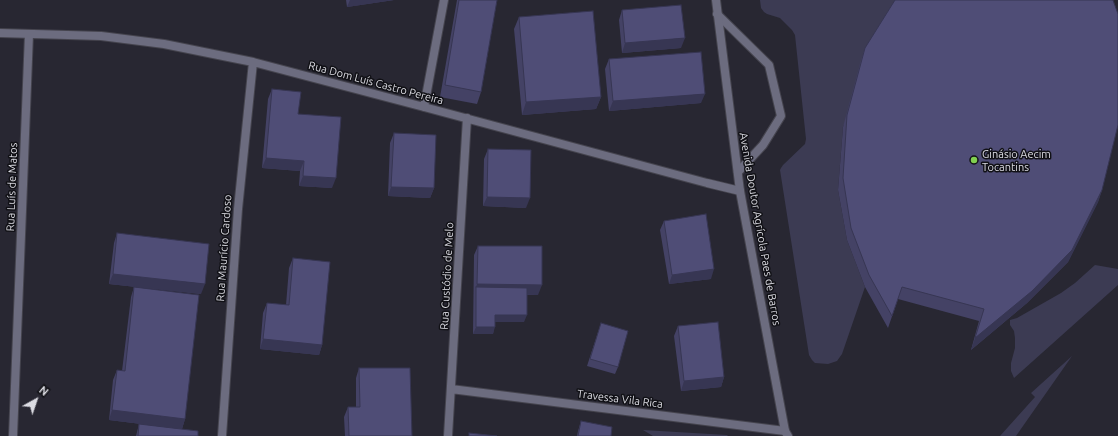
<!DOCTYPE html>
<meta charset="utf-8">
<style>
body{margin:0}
#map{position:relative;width:1118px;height:436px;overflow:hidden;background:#282732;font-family:Ubuntu,sans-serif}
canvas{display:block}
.north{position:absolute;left:16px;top:380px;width:40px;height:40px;-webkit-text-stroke:3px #111116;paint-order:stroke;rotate:40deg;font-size:11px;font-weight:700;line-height:16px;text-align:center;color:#dcdce3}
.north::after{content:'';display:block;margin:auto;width:14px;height:18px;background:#dcdce3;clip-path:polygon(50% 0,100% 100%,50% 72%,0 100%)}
</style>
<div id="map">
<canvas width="1118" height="436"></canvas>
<div class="north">N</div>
</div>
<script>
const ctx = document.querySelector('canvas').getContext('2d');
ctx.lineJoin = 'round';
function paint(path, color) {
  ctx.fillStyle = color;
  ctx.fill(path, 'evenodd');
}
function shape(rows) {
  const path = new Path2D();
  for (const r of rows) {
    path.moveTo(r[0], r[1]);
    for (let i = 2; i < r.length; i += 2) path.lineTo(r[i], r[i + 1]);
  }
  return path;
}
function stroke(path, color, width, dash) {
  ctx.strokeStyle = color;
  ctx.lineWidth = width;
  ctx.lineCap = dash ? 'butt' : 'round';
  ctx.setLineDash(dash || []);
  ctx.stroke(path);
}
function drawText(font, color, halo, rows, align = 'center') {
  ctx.font = font + ' Ubuntu,sans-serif';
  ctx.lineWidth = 3;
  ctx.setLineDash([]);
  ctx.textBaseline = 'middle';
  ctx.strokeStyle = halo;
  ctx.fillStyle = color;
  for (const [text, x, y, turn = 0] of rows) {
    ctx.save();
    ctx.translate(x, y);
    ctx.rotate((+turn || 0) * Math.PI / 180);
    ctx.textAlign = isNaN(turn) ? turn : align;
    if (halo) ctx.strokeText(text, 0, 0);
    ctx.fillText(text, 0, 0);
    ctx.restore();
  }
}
paint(shape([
 [760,0,900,0,843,127,838,190,847,240,865,287,842,354,837,361,828,364,815,363,812,360,809,355,780,170,781,168,783,165,805,144,806,139,795,35,792,30,780,18,767,14,764,12,761,8],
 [1095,265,1118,269,1118,285,1014,378,1011,371,1011,363,1015,348,1015,338,1014,331,1010,325,1010,320,1017,318,1061,293,1075,283],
 [1072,356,1016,436,1000,436,1035,397,1031,393],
 [643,430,727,435,728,436,653,436]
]), '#3c3b53');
const service = shape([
 [717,14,769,65,781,116,763,145,738,172]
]);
const minor = shape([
 [0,33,101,36,164,44,253,62,424,107,707,183,740,191],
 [424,107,444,0],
 [451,389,785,431],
 [13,436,29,34],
 [222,436,238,209,253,62],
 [448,436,467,118]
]);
const tertiary = shape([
 [716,0,740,191,785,431,788,436]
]);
stroke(service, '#45444e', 10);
stroke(minor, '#45444e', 10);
stroke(tertiary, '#45444e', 10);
stroke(service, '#6c6c7f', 8);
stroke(minor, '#6c6c7f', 8);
stroke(tertiary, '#6c6c7f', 8);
paint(shape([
 [346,0,394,0,347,7],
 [457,0,497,0,481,92,477,104,440,97],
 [622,10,681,48,622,53,619,20],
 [519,17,601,97,596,109,522,115,514,29],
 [865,48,1102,190,1098,202,1068,262,1027,303,971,350,979,321,898,299,888,328,865,287,847,240,838,190,843,127,861,60],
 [609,59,701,103,609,111,605,69],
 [272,89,298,114,332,188,299,186,300,171,262,168,268,99],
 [394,133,434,188,430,198,388,196,390,143],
 [488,149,526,208,483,206,484,159],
 [664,221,711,279,669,284,660,230],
 [117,233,201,294,109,284,114,243],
 [478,246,538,295,527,295,524,322,495,322,493,334,473,334,474,255],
 [293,258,322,345,319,355,260,349,263,313,267,303,286,305,289,268],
 [134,287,185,419,182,429,109,420,113,380,117,370,122,371,131,297],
 [601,323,618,367,615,374,587,366],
 [678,326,724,377,721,387,681,391,674,336],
 [359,368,412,436,345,436,344,417,348,407,356,407,356,378],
 [581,421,611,436,577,436,578,431],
 [139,424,198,436,136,436]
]), '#444265');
paint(shape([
 [350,0,394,0,347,7],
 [685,38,681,48,622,53,625,43],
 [705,94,701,103,609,111,613,101],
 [601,97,596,109,522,115,526,102],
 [266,158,304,161,300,171,262,168],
 [303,176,336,178,332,188,299,186],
 [391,187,434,188,430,198,388,196],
 [1102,190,1098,202,1068,262,1027,303,971,350,975,338],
 [487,197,530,198,526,208,483,206],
 [714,269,711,279,669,284,672,275],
 [113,274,205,284,201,294,109,284],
 [477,284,542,285,538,295,476,294,476,287],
 [495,315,527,315,524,322,493,322],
 [476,327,495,327,493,334,473,334],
 [263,339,322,345,319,355,260,349],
 [724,377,721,387,681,391,684,381],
 [112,410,185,419,182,429,109,420]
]), '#373653');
const building = shape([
 [459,0,497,0,481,92,445,85,459,0],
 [895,0,1113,0,1118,14,1118,125,1102,190,1072,250,1032,291,975,338,984,309,902,287,892,316,869,275,851,228,843,178,847,115,865,48,895,0],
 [681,5,685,38,625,43,622,10,681,5],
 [593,11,601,97,526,102,519,17,593,11],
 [701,52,705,94,613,101,609,59,701,52],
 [272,89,301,92,298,114,341,117,336,178,303,176,304,161,266,158,272,89],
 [394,133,436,135,434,188,391,187,394,133],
 [488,149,531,150,530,198,487,197,488,149],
 [706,214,714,269,672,275,664,221,706,214],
 [117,233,209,244,205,284,113,274,117,233],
 [478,246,542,246,542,285,477,284,478,246],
 [293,258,330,262,322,345,263,339,267,303,289,305,293,258],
 [134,287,199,295,185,419,112,410,117,370,125,371,134,287],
 [476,287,527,288,527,315,495,315,495,327,476,327,476,287],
 [718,322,724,377,684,381,678,326,718,322],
 [601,323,628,331,618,367,590,359,601,323],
 [359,368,410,368,412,436,349,436,348,407,360,407,359,368],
 [581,421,612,427,611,436,578,436,581,421],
 [139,424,198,431,198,436,138,436,139,424],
 [469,433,497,436,469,436,469,433]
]);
paint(building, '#4f4d76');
stroke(building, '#373653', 1);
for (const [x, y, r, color] of [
 [974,160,4,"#81d050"]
]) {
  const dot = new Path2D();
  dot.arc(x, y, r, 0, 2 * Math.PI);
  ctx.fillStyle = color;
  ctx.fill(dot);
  stroke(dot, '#111116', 1.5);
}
drawText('11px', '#dcdce3', '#111116', [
 ["Rua Dom Luís Castro Pereira",376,83,15],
 ["Rua Luís de Matos",12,187,-88],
 ["Avenida Doutor Agrícola Paes de Barros",760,229,80],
 ["Rua Maurício Cardoso",224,248,-86],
 ["Rua Custódio de Melo",447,276,-87],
 ["Travessa Vila Rica",620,399,7]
]);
drawText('11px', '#dcdce3', '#111116', [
 ["Ginásio Aecim",982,154],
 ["Tocantins",982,167]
], 'left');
</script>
